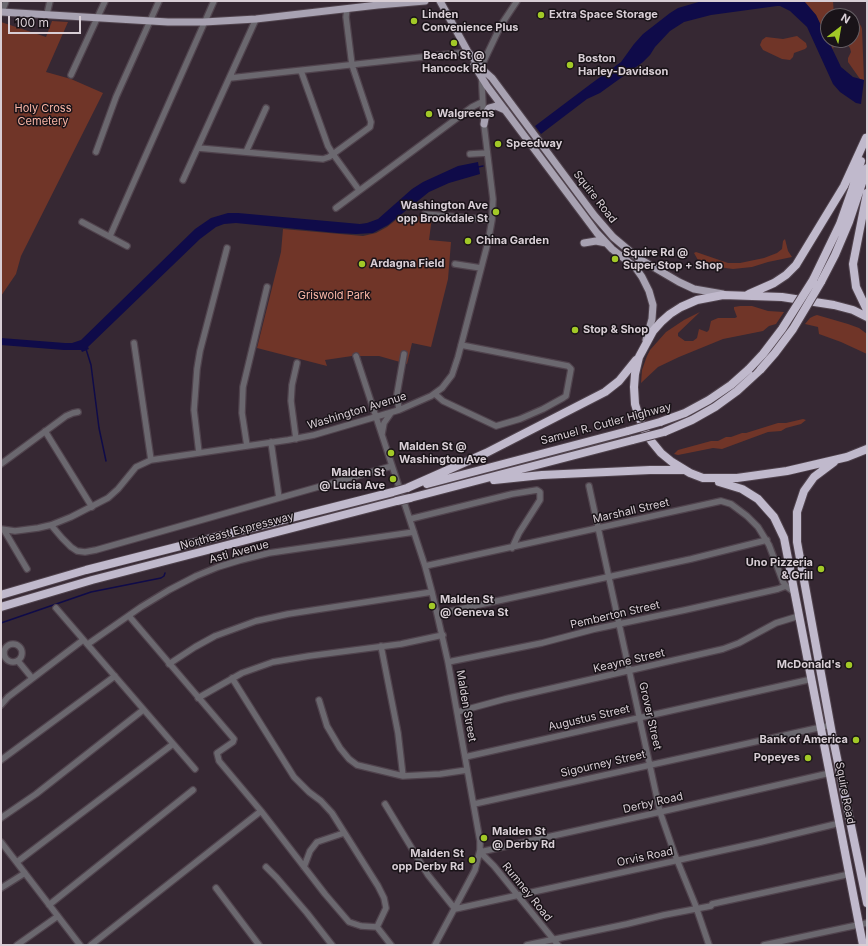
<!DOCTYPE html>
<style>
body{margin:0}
#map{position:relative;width:868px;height:946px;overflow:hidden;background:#362833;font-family:Inter,sans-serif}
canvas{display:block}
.frame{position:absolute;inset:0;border:2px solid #d8ced5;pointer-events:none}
.north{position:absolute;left:820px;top:8px;width:40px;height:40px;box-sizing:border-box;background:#191318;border:1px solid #655e64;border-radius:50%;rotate:31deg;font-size:11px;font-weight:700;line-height:16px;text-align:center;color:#d8ced5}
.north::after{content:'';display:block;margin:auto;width:14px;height:18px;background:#a2c927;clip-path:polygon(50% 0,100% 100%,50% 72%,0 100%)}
.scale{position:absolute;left:8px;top:16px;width:73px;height:18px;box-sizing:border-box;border:2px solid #d8ced5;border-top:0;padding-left:5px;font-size:12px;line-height:14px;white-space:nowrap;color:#d8ced5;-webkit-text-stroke:3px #191318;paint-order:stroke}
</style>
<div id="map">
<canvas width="868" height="946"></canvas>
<div class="frame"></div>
<div class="north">N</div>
<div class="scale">100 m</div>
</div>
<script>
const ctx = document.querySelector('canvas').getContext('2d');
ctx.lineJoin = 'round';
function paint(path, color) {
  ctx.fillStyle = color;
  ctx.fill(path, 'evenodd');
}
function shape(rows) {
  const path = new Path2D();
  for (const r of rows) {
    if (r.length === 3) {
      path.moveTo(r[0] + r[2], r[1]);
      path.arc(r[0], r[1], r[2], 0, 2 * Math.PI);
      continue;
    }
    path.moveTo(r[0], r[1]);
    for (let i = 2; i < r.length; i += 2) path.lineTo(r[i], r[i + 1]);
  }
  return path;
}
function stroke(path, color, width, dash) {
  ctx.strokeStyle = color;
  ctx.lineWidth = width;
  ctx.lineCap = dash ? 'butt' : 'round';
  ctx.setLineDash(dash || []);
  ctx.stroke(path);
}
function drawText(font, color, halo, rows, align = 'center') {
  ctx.font = font + ' Inter,sans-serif';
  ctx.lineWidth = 3;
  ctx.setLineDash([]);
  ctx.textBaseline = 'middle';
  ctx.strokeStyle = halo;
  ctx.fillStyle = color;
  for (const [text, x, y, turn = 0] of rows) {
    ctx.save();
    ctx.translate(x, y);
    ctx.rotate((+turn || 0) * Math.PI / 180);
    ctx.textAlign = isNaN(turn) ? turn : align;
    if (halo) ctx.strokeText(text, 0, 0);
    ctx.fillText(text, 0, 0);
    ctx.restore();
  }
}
paint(shape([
 [804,1,833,1,834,16,828,16,828,40,836,40,833,49,826,36,816,15],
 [52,21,68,22,46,72,71,79,103,93,21,256,16,274,1,296,1,22,46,37],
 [857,21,861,26,862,29,864,80,860,79,848,62,848,58,851,52,850,48,845,42,842,40,852,40,852,23],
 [797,36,806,43,807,47,805,49,794,53,793,57,790,60,782,59,763,50,760,45,762,40,766,37,783,39],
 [401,216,432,217,429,240,451,242,448,279,431,347,412,343,407,364,379,356,352,356,325,360,327,366,257,348,281,252,283,229,363,236,376,233,387,227],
 [785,239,788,251,792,257,768,262,752,267,733,269,718,267,698,260,694,253,696,252,728,263,740,263,764,258,777,253,782,249,783,241],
 [740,306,752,306,768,311,784,312,776,324,769,326,763,331,723,339,679,357,658,367,641,383,642,370,647,356,650,350,666,332,684,320,700,312,678,333,678,336,685,341,693,341,697,338,699,329,707,332,709,330,711,321,718,318,735,318,737,317,734,309,734,307],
 [817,315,848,324,859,328,867,334,867,354,841,342,819,334,818,327,805,324,810,318,814,316],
 [803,419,806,420,801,424,786,428,781,431,768,432,722,449,713,448,678,455,674,454,678,450,711,441,718,441,726,437,731,437,742,433,746,433,778,423,786,423]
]), '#703528');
paint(shape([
 [702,1,804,1,816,15,841,67,853,77,864,80,861,104,856,103,840,92,833,84,807,27,790,11,780,6,777,6,711,15,684,22,670,31,655,47,650,55,643,62,600,93,587,99,541,134,535,126,592,83,621,62,634,44,643,34,670,13,678,8],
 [478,162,480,174,449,183,429,192,388,225,373,233,356,234,337,233,236,223,224,224,216,227,200,239,88,347,89,349,82,352,81,350,64,350,1,345,1,338,65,343,72,343,81,340,195,229,211,218,228,213,238,213,360,224,367,223,378,219,412,189,423,182,458,166]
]), '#0f0b49');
stroke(shape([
 [478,167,483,166],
 [86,349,91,365,99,428,106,461],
 [1,623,91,592,161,578,164,576,165,573]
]), '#0f0b49', 1.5);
const minor = shape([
 [2,12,6,1],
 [47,14,50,1],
 [301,71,328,146,333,154,359,190],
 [71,75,105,1],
 [230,78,468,52],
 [198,148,323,159,329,157,370,127,371,122,352,65,346,17,347,9],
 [96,152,116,97,159,1],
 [246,152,266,108],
 [470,154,487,153],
 [183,180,256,19],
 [336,208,472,107,482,102],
 [425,214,492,220],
 [82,222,127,246],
 [110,236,214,1],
 [455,264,481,268],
 [134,343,151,460],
 [356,356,425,566,432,592,448,662,480,841,480,850,475,870,435,945],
 [435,394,443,401,496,426,520,419,543,409,563,398,566,396,571,369,568,366,461,345],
 [399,410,397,394,404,354],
 [45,431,92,507],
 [382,434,384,423,391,413],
 [296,439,291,401,292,385,297,363],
 [271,442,279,498],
 [247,446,242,413,243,387,267,287],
 [199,453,194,410,197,369,200,351,227,248],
 [1,464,66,416,73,413,78,412],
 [589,486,660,812,675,855,695,904,709,945],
 [410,519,512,494,537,490,540,492,540,500,519,533,512,548],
 [51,525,62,538,71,547,77,551,85,552,96,550,392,466],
 [1,529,15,531,38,528,51,525,71,517,108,498,118,489,136,467,151,460,288,440,314,435,399,410,431,396,442,388,452,375,458,357,488,242,492,220,493,199,484,125,481,67,501,25,517,1],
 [4,530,27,569],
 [425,566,721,501,731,504,747,516,758,527,769,545,783,582,786,586,794,592],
 [56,608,195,769],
 [437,614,691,559,767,540],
 [129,616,234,739,233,742,217,753,219,761,261,811,325,894,349,922,361,926,377,927],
 [88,644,141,607,169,590,196,576,218,567,241,560,269,553,414,532],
 [13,653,9],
 [381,646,398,733,403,776],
 [18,661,32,678],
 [448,662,542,643,595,629,685,610,778,589,786,586],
 [169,664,195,647,215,636,256,621,288,614,432,592],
 [232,678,294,777,309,792,321,801,332,813,378,886,384,898,386,908,377,927,391,945],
 [198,698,242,673,273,662,309,656,401,644,443,635],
 [319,700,327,726,340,748,349,759,357,765,403,776,440,774,467,770],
 [1,705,8,697,83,640],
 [457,712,505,699,723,649,739,643,776,623,799,616],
 [465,757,812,679],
 [1,760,115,676],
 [385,804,428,875,455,909,761,842,840,823],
 [474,804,831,725],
 [1,818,36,794,143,710],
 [1,842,80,945],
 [480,852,660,812,830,773],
 [480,852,494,866,558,945],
 [17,862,173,744],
 [266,867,277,878,307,913,332,945],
 [304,867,310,851,317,842,344,833],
 [1,888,25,873],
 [216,888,259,945],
 [49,905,193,790],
 [17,945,58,916],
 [91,945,261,811],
 [527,945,627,924,664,915,711,906,712,904,850,874],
 [764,945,867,923]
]);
const major = shape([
 [440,1,468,52,483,70,492,78,594,215,613,237,638,258,679,282,694,289,723,294],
 [1,12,168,22,204,22,256,19,378,5,425,1],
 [474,65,487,86,597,233,612,249,635,267,642,277,649,291,653,305,652,319,646,340],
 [484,124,486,113,489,108,496,106,505,110],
 [584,243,596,241,606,243]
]);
const highway = shape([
 [867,193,853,264,856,287,867,310],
 [813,280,840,224,852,190,861,161],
 [821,282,835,255,849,222,867,168],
 [749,294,774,283,786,275,796,265,844,186,866,138],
 [867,317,853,310,834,305,782,297,723,295,697,300,681,307,670,314,661,322,653,331,639,357,635,374,634,387,635,404,639,417,645,431,652,442,661,453,672,462,690,473,703,478,737,478,787,471,847,457,867,449],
 [660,422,685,413,709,400,731,385,749,369],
 [664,432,692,420,715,407,737,391,761,369],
 [834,462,814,477,804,491,797,512,797,542,832,734,867,903],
 [494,480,542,475,650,470,684,470],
 [719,482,742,489,758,499,774,517,784,538,863,945],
 [427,484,628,431],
 [407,488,486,453,605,392,619,381,636,360],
 [410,498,633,440],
 [1,595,86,570,393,492],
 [1,607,92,580,397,501]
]);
stroke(minor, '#50434d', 8);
stroke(major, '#50434d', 9);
stroke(highway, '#50434d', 10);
stroke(minor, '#6b686f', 5.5);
stroke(major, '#a8a2b2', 7);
stroke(highway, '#c0b9cc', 8);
const highwayBridge = shape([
 [749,369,763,354,782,329,813,280],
 [761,369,775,353,793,329,821,282],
 [628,431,660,422],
 [633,440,664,432],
 [393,492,407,488],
 [397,501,410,498]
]);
stroke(highwayBridge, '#50434d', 10, []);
stroke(highwayBridge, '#c0b9cc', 8);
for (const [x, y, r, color] of [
 [541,15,4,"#a2c927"],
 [414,21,4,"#a2c927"],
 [454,43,4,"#a2c927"],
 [570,65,4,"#a2c927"],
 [429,114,4,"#a2c927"],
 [498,144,4,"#a2c927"],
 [496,212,4,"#a2c927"],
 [468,241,4,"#a2c927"],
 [615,259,4,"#a2c927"],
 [362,264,4,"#a2c927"],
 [575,330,4,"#a2c927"],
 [391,453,4,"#a2c927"],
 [393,479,4,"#a2c927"],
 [821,569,4,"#a2c927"],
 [432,606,4,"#a2c927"],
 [849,665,4,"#a2c927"],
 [856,740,4,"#a2c927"],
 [808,758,4,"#a2c927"],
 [484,838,4,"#a2c927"],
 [472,860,4,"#a2c927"]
]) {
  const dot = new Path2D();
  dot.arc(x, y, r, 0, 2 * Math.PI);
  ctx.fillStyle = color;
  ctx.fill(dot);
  stroke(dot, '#191318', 1.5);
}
drawText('bold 11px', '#d8ced5', '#191318', [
 ["Linden",422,15],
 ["Convenience Plus",422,28],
 ["Extra Space Storage",549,15],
 ["Beach St @",454,56,"center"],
 ["Hancock Rd",454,69,"center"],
 ["Boston",578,59],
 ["Harley-Davidson",578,72],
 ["Walgreens",437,114],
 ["Speedway",506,144],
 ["Washington Ave",488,206,"right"],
 ["opp Brookdale St",488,219,"right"],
 ["China Garden",476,241],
 ["Squire Rd @",623,253],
 ["Super Stop + Shop",623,266],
 ["Ardagna Field",370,264],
 ["Stop & Shop",583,330],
 ["Malden St @",399,447],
 ["Washington Ave",399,460],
 ["Malden St",385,473,"right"],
 ["@ Lucia Ave",385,486,"right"],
 ["Uno Pizzeria",813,563,"right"],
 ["& Grill",813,576,"right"],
 ["Malden St",440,600],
 ["@ Geneva St",440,613],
 ["McDonald's",841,665,"right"],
 ["Bank of America",848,740,"right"],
 ["Popeyes",800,758,"right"],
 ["Malden St",492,832],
 ["@ Derby Rd",492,845],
 ["Malden St",464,854,"right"],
 ["opp Derby Rd",464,867,"right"]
], 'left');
drawText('11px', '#fab6a6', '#191318', [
 ["Holy Cross",43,109],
 ["Cemetery",43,122],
 ["Griswold Park",334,296]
]);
drawText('11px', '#d8ced5', '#191318', [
 ["Squire Road",595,197,52],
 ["Washington Avenue",357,411,-17],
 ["Samuel R. Cutler Highway",606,424,-15],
 ["Marshall Street",631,511,-13],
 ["Northeast Expressway",237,531,-15],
 ["Asti Avenue",239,552,-15],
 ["Pemberton Street",615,615,-13],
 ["Keayne Street",629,661,-13],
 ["Malden Street",466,706,80],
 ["Grover Street",650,716,77],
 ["Augustus Street",589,718,-13],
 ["Sigourney Street",603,764,-13],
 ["Squire Road",845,793,79],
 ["Derby Road",653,803,-13],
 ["Orvis Road",645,857,-12],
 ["Rumney Road",527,892,51]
]);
</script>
